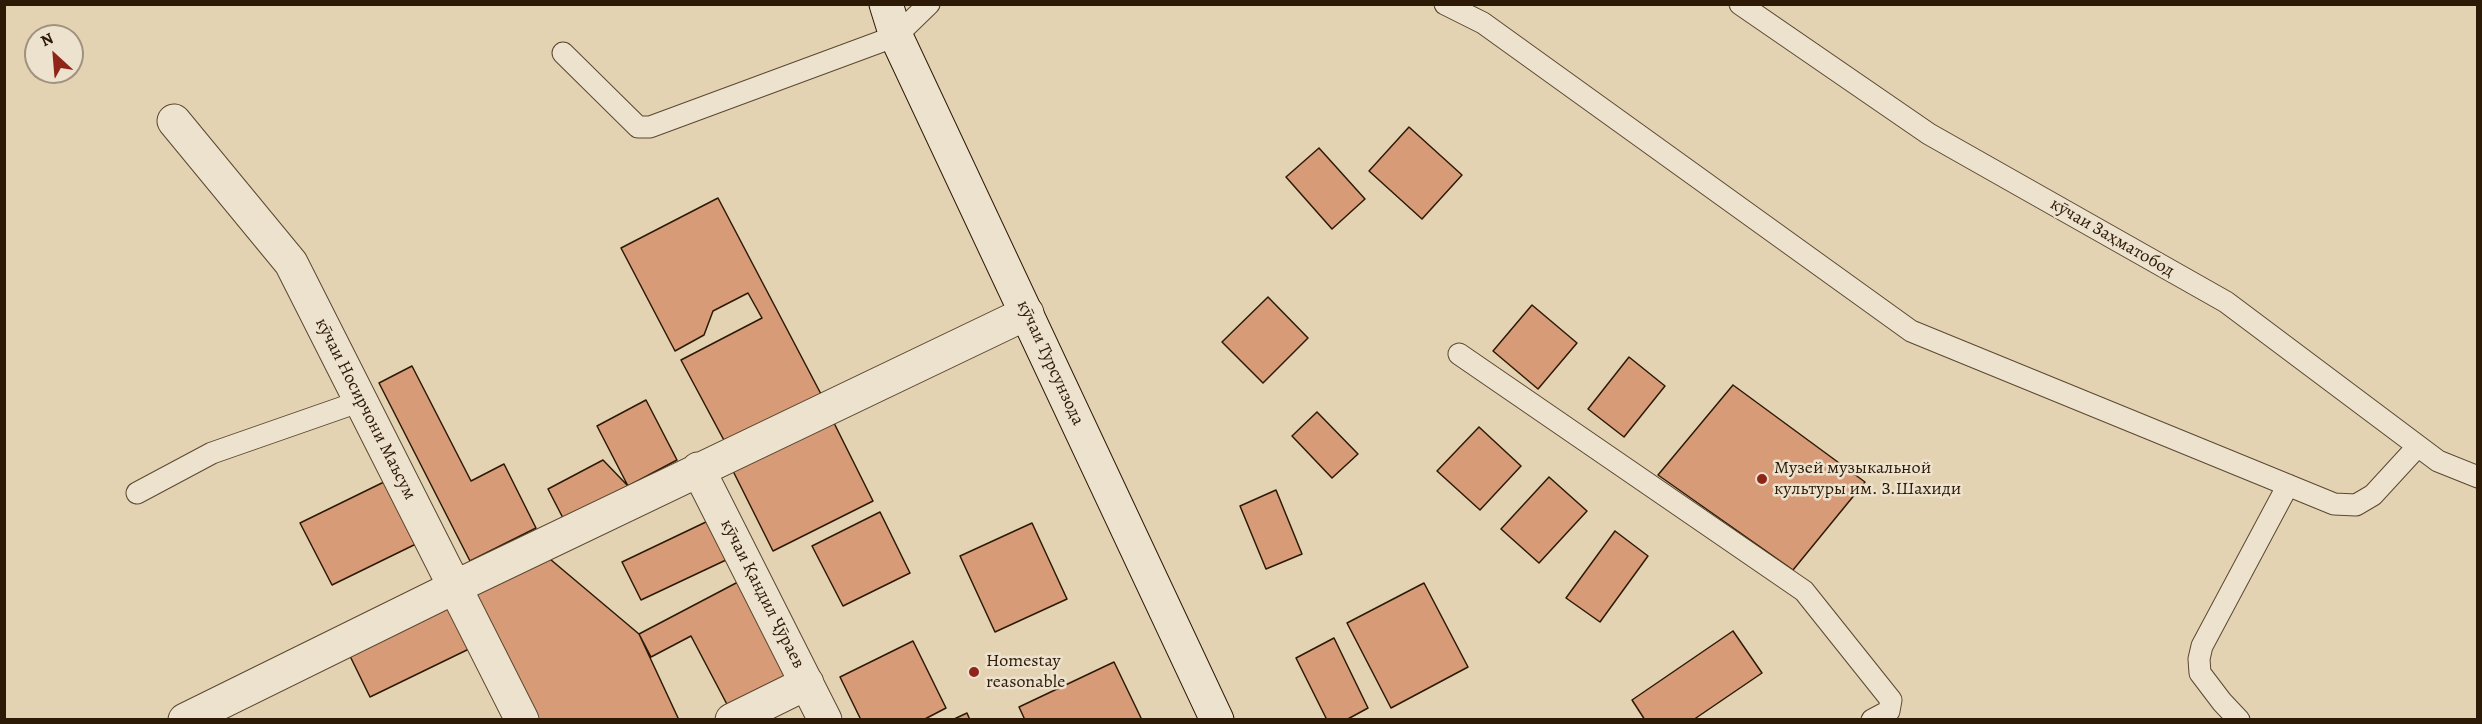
<!DOCTYPE html>
<meta charset="utf-8">
<style>
body{margin:0}
#map{position:relative;width:2482px;height:724px;overflow:hidden;background:#e4d3b3;font-family:Alegreya,serif}
canvas{display:block}
.frame{position:absolute;inset:0;border:6px solid #2c1a06;pointer-events:none}
.north{position:absolute;left:24px;top:24px;width:60px;height:60px;box-sizing:border-box;background:#ede2ce;border:2px solid #a0927e;border-radius:50%;rotate:334deg;font-size:16px;font-weight:700;line-height:24px;text-align:center;color:#2c1a06}
.north::after{content:'';display:block;margin:auto;width:21px;height:27px;background:#8f2418;clip-path:polygon(50% 0,100% 100%,50% 72%,0 100%)}
</style>
<div id="map">
<canvas width="2482" height="724"></canvas>
<div class="frame"></div>
<div class="north">N</div>
</div>
<script>
const ctx = document.querySelector('canvas').getContext('2d');
ctx.lineJoin = 'round';
function paint(path, color) {
  ctx.fillStyle = color;
  ctx.fill(path, 'evenodd');
}
function shape(rows) {
  const path = new Path2D();
  for (const r of rows) {
    path.moveTo(r[0], r[1]);
    for (let i = 2; i < r.length; i += 2) path.lineTo(r[i], r[i + 1]);
  }
  return path;
}
function stroke(path, color, width, dash) {
  ctx.strokeStyle = color;
  ctx.lineWidth = width;
  ctx.lineCap = dash ? 'butt' : 'round';
  ctx.setLineDash(dash || []);
  ctx.stroke(path);
}
function drawText(font, color, halo, rows, align = 'center') {
  ctx.font = font + ' Alegreya,serif';
  ctx.lineWidth = 5;
  ctx.setLineDash([]);
  ctx.textBaseline = 'middle';
  ctx.strokeStyle = halo;
  ctx.fillStyle = color;
  for (const [text, x, y, turn = 0] of rows) {
    ctx.save();
    ctx.translate(x, y);
    ctx.rotate((+turn || 0) * Math.PI / 180);
    ctx.textAlign = isNaN(turn) ? turn : align;
    if (halo) ctx.strokeText(text, 0, 0);
    ctx.fillText(text, 0, 0);
    ctx.restore();
  }
}
const building = shape([
 [1409,127,1462,175,1422,219,1369,171,1409,127],
 [1319,148,1365,199,1332,229,1286,177,1319,148],
 [718,198,821,394,726,444,681,360,762,318,748,293,713,311,704,335,675,351,621,248,718,198],
 [1268,297,1308,338,1263,383,1222,342,1268,297],
 [1532,305,1577,343,1538,389,1493,351,1532,305],
 [1629,357,1665,386,1624,437,1588,409,1629,357],
 [412,366,471,481,504,464,536,528,470,561,379,383,412,366],
 [1733,385,1865,482,1793,570,1658,475,1733,385],
 [646,400,677,460,628,486,597,426,646,400],
 [1317,412,1358,454,1332,478,1292,436,1317,412],
 [830,415,873,501,773,551,730,465,830,415],
 [1479,427,1521,466,1480,510,1437,471,1479,427],
 [603,460,628,486,564,520,548,489,603,460],
 [1549,477,1587,511,1539,563,1501,529,1549,477],
 [388,480,418,543,332,585,300,523,388,480],
 [1276,490,1302,554,1266,569,1240,506,1276,490],
 [880,512,910,573,843,606,812,546,880,512],
 [708,521,726,560,641,600,622,562,708,521],
 [1032,523,1067,599,995,632,960,556,1032,523],
 [1615,531,1648,556,1600,622,1566,598,1615,531],
 [544,554,639,634,679,720,536,720,470,591,544,554],
 [738,582,788,680,730,710,691,636,651,657,639,634,738,582],
 [1424,583,1468,667,1391,708,1347,623,1424,583],
 [449,603,471,648,370,697,348,652,449,603],
 [1733,631,1762,673,1693,720,1645,720,1632,700,1733,631],
 [1334,638,1368,708,1346,720,1327,720,1296,658,1334,638],
 [913,641,946,708,923,720,861,720,840,677,913,641],
 [1114,662,1142,720,1025,720,1019,707,1114,662],
 [967,713,970,720,952,720,967,713]
]);
paint(building, '#d89b77');
stroke(building, '#2c1a06', 1.5);
const lane = shape([
 [1445,4,1483,23,1911,331,2334,504,2356,505,2373,495,2418,446],
 [1740,4,1929,134,2226,302,2438,461,2478,477],
 [563,53,638,127,650,127,896,36,929,4],
 [1459,354,1804,591,1891,700,1889,711,1872,720],
 [137,493,212,453,361,401],
 [2239,720,2222,702,2200,673,2199,659,2202,646,2288,485]
]);
const street = shape([
 [174,121,291,263,522,720],
 [698,469,825,720],
 [185,720,455,587,1027,313],
 [732,720,807,683]
]);
const secondary = shape([
 [886,4,896,36,1217,720]
]);
stroke(lane, '#5a4831', 23);
stroke(street, '#5a4831', 35);
stroke(secondary, '#2c1a06', 35);
stroke(lane, '#ede2ce', 21);
stroke(street, '#ede2ce', 33);
stroke(secondary, '#ede2ce', 33);
for (const [x, y, r, color] of [
 [1762,479,6,"#8f2418"],
 [974,672,6,"#8f2418"]
]) {
  const dot = new Path2D();
  dot.arc(x, y, r, 0, 2 * Math.PI);
  ctx.fillStyle = color;
  ctx.fill(dot);
  stroke(dot, '#ede2ce', 2);
}
drawText('18px', '#2c1a06', '#ede2ce', [
 ["кӯчаи Заҳматобод",2112,238,30],
 ["кӯчаи Турсунзода",1050,363,65],
 ["кӯчаи Носирчони Маъсум",365,409,63],
 ["кӯчаи Қандил Ҷӯраев",762,594,63]
]);
drawText('18px', '#2c1a06', '#ede2ce', [
 ["Музей музыкальной",1774,469],
 ["культуры им. З.Шахиди",1774,490],
 ["Homestay",986,662],
 ["reasonable",986,683]
], 'left');
</script>
